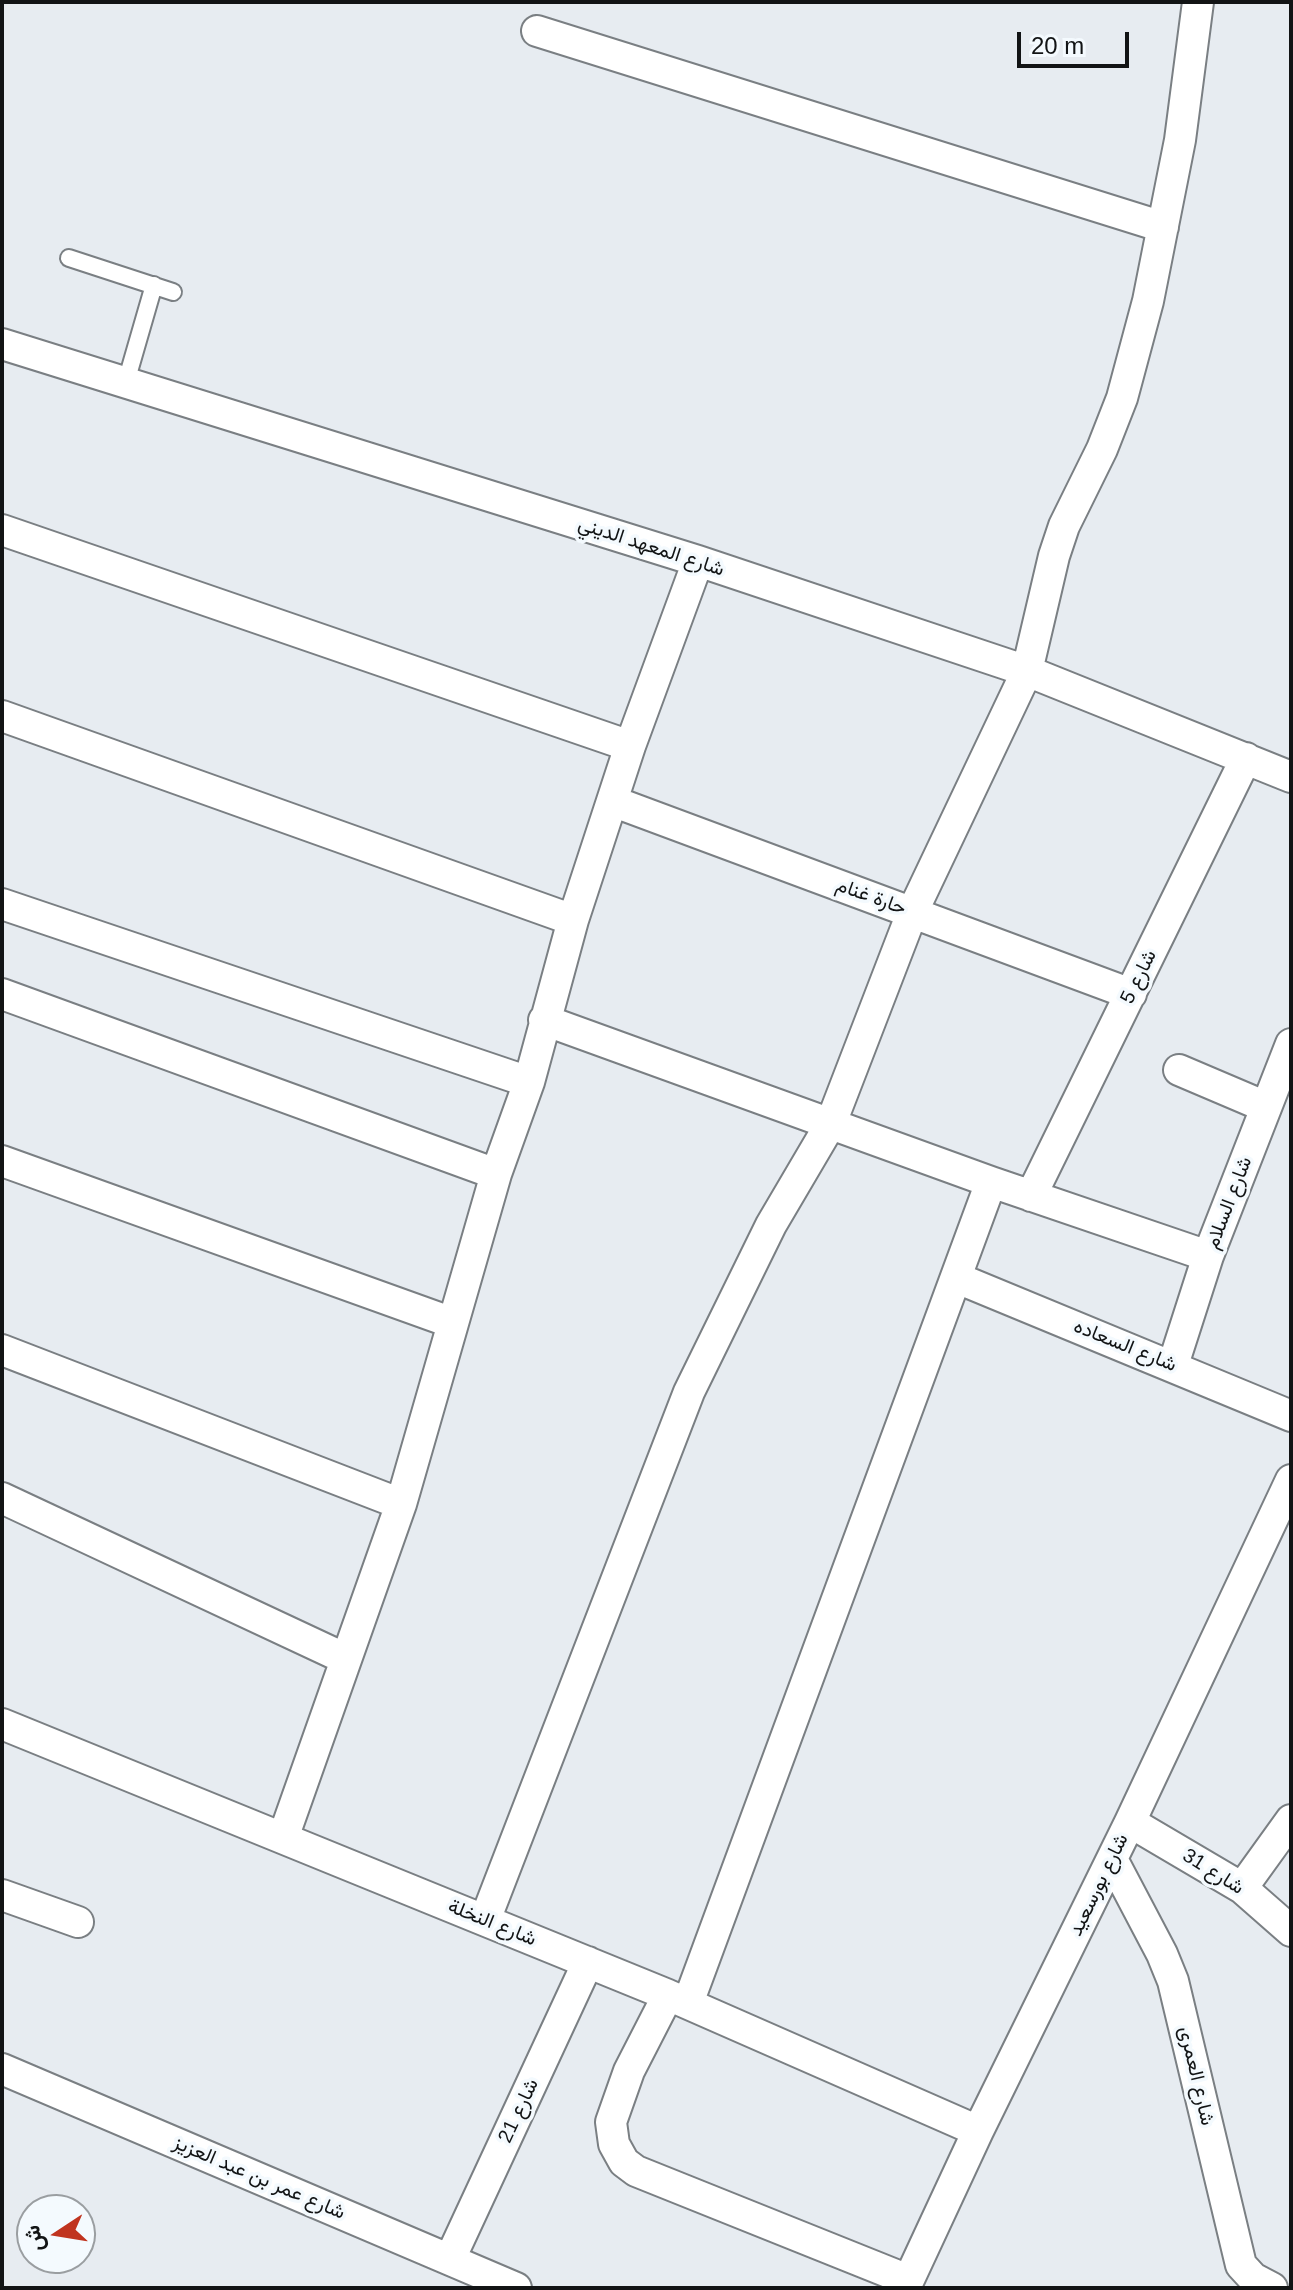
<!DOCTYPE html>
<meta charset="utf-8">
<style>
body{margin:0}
#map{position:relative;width:1293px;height:2290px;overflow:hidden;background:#e7ecf1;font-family:Helvetica,Vazirmatn,sans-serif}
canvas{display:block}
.frame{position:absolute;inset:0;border:4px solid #121415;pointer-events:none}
.north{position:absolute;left:16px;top:2194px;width:80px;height:80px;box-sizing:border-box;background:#f4fafe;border:2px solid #9a9ea1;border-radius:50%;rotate:258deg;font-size:22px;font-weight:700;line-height:32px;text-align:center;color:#121415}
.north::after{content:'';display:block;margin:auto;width:28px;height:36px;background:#c0341f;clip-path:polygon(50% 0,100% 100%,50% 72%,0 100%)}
.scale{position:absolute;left:1017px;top:32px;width:112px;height:36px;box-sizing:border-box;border:4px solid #121415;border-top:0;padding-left:10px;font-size:24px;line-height:28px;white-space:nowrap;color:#121415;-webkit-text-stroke:6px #f4fafe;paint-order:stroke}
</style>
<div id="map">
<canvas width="1293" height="2290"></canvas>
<div class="frame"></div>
<div class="north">ش</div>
<div class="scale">20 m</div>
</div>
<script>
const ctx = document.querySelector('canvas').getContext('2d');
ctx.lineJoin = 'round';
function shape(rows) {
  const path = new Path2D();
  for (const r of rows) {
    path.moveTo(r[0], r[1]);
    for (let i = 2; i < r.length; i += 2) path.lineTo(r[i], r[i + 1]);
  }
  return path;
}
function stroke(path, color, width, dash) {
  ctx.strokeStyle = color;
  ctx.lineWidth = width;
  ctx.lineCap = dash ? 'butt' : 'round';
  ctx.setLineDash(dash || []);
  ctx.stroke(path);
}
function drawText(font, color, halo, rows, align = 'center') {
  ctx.font = font + ' Helvetica,Vazirmatn,sans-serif';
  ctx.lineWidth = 7;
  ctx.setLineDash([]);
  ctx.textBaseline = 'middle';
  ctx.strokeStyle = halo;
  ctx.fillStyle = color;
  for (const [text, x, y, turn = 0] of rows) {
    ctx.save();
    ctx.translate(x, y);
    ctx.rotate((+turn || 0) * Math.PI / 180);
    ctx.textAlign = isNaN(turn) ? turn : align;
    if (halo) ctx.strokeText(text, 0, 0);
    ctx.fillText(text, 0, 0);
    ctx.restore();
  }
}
const service = shape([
 [69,258,173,292],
 [126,382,154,285]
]);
const minor = shape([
 [537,31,1163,227],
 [2,344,698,561,1027,671,1291,777],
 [2,530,630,746],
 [2,716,573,920],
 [612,801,1131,994],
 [2,904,529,1082],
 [2,994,496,1174],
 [544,1020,991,1182,1208,1256],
 [1179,1070,1266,1107],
 [2,1161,453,1323],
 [1031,1196,1246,758],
 [957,1278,1291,1416],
 [2,1350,401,1504],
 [1173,1365,1208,1256,1291,1044],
 [2,1498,346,1659],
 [2,1724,668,1995,978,2131],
 [1130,1822,1242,1888,1291,1931],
 [283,1838,401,1504,496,1174,529,1082,573,920,630,746,698,561],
 [1112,1859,1162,1954,1173,1981,1241,2265,1253,2278,1272,2288],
 [1242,1888,1291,1820],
 [2,1895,78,1922],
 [485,1920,689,1392,771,1225,831,1123,912,913,1027,671,1054,556,1064,526,1102,449,1122,398,1148,301,1180,140,1198,2],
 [668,1995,629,2071,611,2122,614,2144,624,2162,636,2171,908,2280],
 [688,2003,991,1182],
 [2,2069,516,2288],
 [450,2259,588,1962],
 [905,2288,978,2131,1130,1822,1291,1480]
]);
stroke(service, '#7a7f83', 20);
stroke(minor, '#7a7f83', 34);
stroke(service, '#fff', 16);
stroke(minor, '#fff', 30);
drawText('20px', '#121415', '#f4fafe', [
 ["شارع المعهد الديني",651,547,18],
 ["حارة غنام",871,897,20],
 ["شارع 5",1139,977,-64],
 ["شارع السلام",1229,1203,-69],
 ["شارع السعاده",1125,1346,22],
 ["شارع 31",1213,1872,32],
 ["شارع بورسعيد",1099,1885,-64],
 ["شارع النخلة",492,1923,22],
 ["شارع العمرى",1196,2076,77],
 ["شارع 21",519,2111,-65],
 ["شارع عمر بن عبد العزيز",259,2178,23]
]);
</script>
